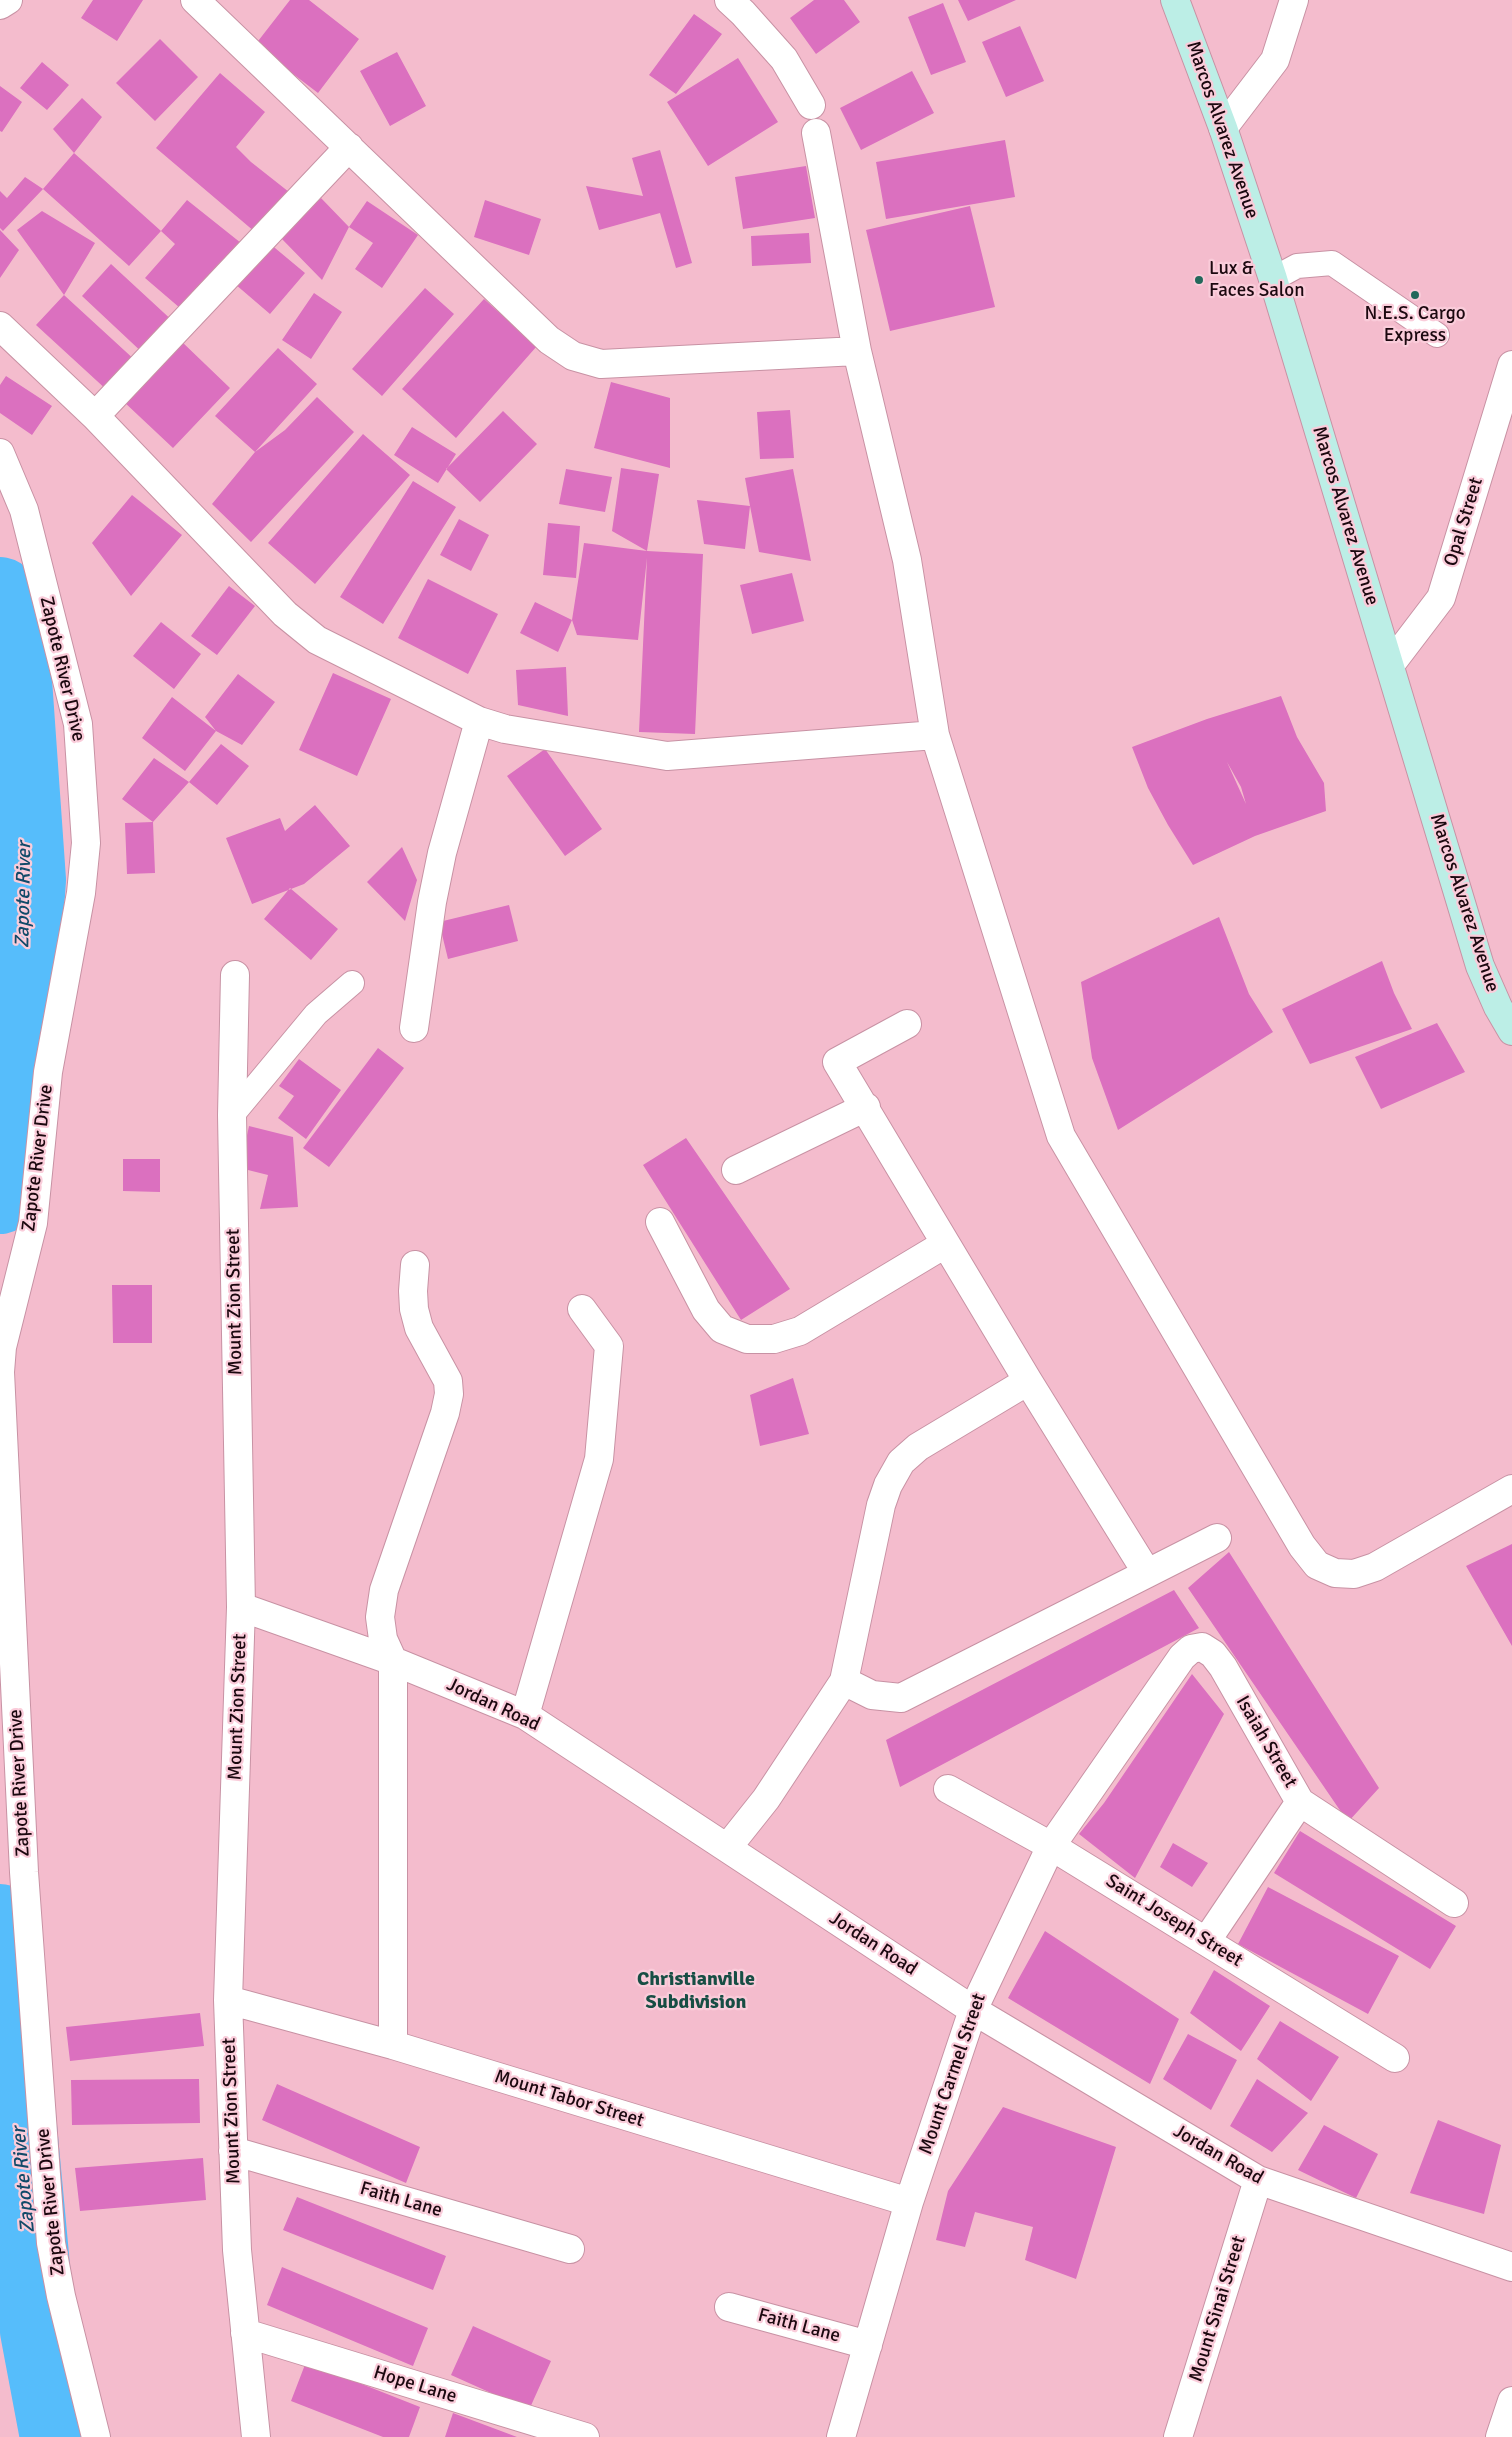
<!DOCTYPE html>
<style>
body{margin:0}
canvas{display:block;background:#f4bccd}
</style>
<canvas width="1512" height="2437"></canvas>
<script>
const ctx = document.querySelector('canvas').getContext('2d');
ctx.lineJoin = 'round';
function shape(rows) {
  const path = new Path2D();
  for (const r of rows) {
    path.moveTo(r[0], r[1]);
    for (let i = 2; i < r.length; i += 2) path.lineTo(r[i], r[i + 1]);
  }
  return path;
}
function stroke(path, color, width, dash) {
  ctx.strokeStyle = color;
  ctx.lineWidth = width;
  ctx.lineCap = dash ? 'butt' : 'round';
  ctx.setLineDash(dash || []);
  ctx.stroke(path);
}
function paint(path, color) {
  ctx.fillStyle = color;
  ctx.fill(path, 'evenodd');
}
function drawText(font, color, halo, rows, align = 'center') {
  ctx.font = font + ' Signika,sans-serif';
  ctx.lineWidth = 4.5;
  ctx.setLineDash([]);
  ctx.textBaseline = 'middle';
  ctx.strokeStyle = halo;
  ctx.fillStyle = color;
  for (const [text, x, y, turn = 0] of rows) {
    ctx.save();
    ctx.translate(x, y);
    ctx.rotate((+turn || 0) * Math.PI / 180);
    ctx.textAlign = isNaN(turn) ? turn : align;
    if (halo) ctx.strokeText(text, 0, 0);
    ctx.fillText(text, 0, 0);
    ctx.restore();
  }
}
stroke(shape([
 [0,595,12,652,28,880,9,1155,0,1196],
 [0,1922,38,2331,58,2437]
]), '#56bdfb', 76);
paint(shape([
 [93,0,143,0,117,41,81,18],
 [290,0,309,0,359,39,318,93,255,45],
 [814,0,844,0,860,22,816,54,790,18],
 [958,0,1016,0,968,21],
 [943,3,966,62,931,75,908,17],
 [694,14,722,34,676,94,649,75],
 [1020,26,1044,81,1006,97,982,42],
 [160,39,198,77,155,121,116,83],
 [397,52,426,106,390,126,360,71],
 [738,58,778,122,708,166,667,102],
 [42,62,69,85,47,110,20,88],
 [912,71,934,113,861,150,840,108],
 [220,73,265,112,236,147,251,162,289,192,255,232,156,148],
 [0,86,22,102,2,132,0,131],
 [82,98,102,117,74,153,53,129],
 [1005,140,1015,197,886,219,876,162],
 [660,150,692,263,676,268,660,213,599,230,586,186,643,196,632,158],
 [74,153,161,231,129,266,43,189],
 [806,166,815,218,743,229,735,177],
 [25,177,43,189,3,231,0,228,0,191,7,198],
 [321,198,349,227,322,280,280,237],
 [187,200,246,247,187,314,145,278,175,244,161,231],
 [485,200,541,219,529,255,474,237],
 [367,201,418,235,382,288,355,269,373,243,349,227],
 [970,206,995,307,890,331,866,230],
 [42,211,95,243,64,295,17,230],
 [0,230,19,250,0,278],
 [809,233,811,263,752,266,751,236],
 [269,243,305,273,270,314,235,284],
 [111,264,176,324,146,356,82,296],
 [425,288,454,314,382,396,352,369],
 [314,293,342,312,311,359,282,340],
 [64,295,137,362,109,392,36,325],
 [484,299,537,346,456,438,402,389],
 [180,340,230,388,173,448,123,401],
 [278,348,317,384,255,452,215,416],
 [6,376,52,406,32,435,0,413,0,385],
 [611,382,670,398,670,468,594,448],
 [317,397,354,432,251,542,212,504,255,452,285,430],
 [790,410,794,458,760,459,757,412],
 [503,411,537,444,480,502,446,469],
 [412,427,456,454,438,483,394,455],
 [363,434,410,475,315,584,268,543],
 [621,468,659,474,647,551,612,531],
 [566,469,612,477,605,512,559,504],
 [793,469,811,561,759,552,750,506,745,478],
 [413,481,456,507,383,624,340,597],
 [132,495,182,535,131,596,92,543],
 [697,500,750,506,745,549,704,544],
 [459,519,489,535,471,571,440,555],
 [548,523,580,526,576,578,543,575],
 [584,543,647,551,703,554,695,734,639,732,647,558,638,640,577,635,572,620],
 [792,573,804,621,752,634,740,585],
 [428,579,498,614,468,674,398,638],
 [229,586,255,606,217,655,191,636],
 [535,602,572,620,558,652,520,633],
 [161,622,201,654,174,689,133,656],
 [566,667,568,716,518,705,516,670],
 [333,673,391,699,357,776,299,750],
 [238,674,275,702,242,745,216,731,205,717],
 [1281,696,1297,737,1324,783,1326,811,1255,836,1193,865,1168,825,1148,788,1132,747,1207,719],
 [1227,762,1241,787,1246,804],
 [172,697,216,731,185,771,142,738],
 [221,744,249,766,217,805,189,782],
 [545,749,602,829,565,856,507,776],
 [154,758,189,782,153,822,122,799],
 [315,805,350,846,304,884,252,904,226,838,280,818,285,831],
 [153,822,155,873,127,874,125,823],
 [402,847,417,880,405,921,367,882],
 [290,888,338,929,311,960,264,919],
 [509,905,518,941,448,959,439,922],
 [1219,917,1249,994,1273,1032,1118,1130,1092,1058,1081,982],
 [1382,961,1394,993,1412,1029,1310,1064,1282,1009],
 [1437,1023,1465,1072,1381,1109,1355,1057],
 [378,1048,404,1068,329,1167,303,1148],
 [299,1059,341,1090,306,1139,278,1118,294,1096,279,1086],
 [249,1126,293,1137,298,1207,260,1209,268,1175,240,1168],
 [686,1138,790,1289,741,1320,643,1165],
 [123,1159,160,1159,160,1192,123,1191],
 [112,1285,152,1285,152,1343,113,1343],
 [793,1378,809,1434,760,1446,750,1395],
 [1512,1544,1512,1646,1466,1566],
 [1229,1552,1379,1788,1348,1822,1188,1588],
 [1174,1590,1199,1628,900,1787,886,1740],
 [1192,1674,1224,1714,1135,1878,1079,1834,1104,1803],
 [1300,1831,1456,1926,1430,1969,1274,1873],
 [1173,1843,1208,1863,1192,1887,1160,1867],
 [1268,1887,1399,1956,1368,2014,1238,1944],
 [1045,1931,1179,2019,1150,2084,1008,1998],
 [1214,1970,1270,2006,1241,2051,1190,2013],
 [200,2013,204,2046,70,2061,66,2027],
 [1280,2021,1339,2057,1311,2101,1257,2059],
 [1188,2034,1237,2060,1211,2110,1163,2079],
 [199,2079,200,2123,72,2125,71,2080],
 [1257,2079,1308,2113,1272,2152,1230,2126],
 [277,2084,420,2147,406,2183,262,2120],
 [1003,2107,1116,2147,1076,2279,1025,2260,1033,2227,975,2212,965,2247,936,2240,948,2191],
 [1438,2120,1501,2145,1484,2214,1410,2193],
 [1324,2125,1378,2154,1356,2198,1298,2170],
 [203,2158,206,2200,80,2211,75,2168],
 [297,2197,446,2256,433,2290,283,2230],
 [282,2267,428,2328,413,2366,267,2305],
 [473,2326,551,2361,529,2410,451,2375],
 [306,2362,420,2407,409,2437,383,2437,291,2401],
 [453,2413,517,2437,445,2437]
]), '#db70bf');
const service = shape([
 [1273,279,1297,266,1332,263,1437,335],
 [232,1115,316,1014,352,983]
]);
const minor = shape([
 [195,0,549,340,573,356,601,364,857,351],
 [729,0,743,13,784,59,811,105],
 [0,5,8,0],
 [1223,128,1275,60,1294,0],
 [816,133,857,351,907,560,935,735,1061,1136,1302,1546,1317,1565,1335,1573,1354,1574,1375,1567,1512,1489],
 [0,326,95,416,285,614,317,640,479,721,505,729,667,756,935,735],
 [95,416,349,147],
 [1390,665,1441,598,1512,365],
 [235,975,232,1115,241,1607,228,2000,237,2250,256,2437],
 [907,1024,837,1062,1028,1381,1147,1573],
 [414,1028,432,902,442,853,479,721],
 [736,1170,866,1107],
 [660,1222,706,1310,722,1329,747,1339,774,1339,800,1331,945,1244],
 [241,1607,393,1661,525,1715,973,2010,1258,2180,1512,2267],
 [844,1681,872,1695,901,1698,1217,1538],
 [525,1715,599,1459,609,1346,582,1309],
 [948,1789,1051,1846,1395,2058],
 [1300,1802,1454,1903],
 [727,1848,766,1799,844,1681,881,1505,888,1485,901,1462,918,1447,1028,1381],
 [228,2000,393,2045,909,2202],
 [393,2045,393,1661,383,1639,380,1617,384,1590,445,1413,449,1394,448,1381,419,1328,414,1309,413,1291,415,1265],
 [233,2151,570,2249],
 [729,2307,868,2345],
 [245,2333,585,2437],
 [841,2437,909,2202,973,2010,1051,1846,1182,1657,1191,1649,1202,1647,1213,1654,1223,1667,1300,1802,1207,1940],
 [1178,2437,1258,2180]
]);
const tertiary = shape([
 [0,453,24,510,78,724,86,843,81,893,48,1072,33,1223,2,1347,0,1372,24,1872,51,2243,61,2296,96,2437],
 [1500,2437,1512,2401]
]);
const secondary = shape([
 [1175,0,1223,128,1273,279,1480,966,1498,1007,1512,1031]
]);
stroke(service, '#c892a4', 26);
stroke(minor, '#c892a4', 30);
stroke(tertiary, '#c892a4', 30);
stroke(secondary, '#c892a4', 30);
stroke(service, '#fff', 24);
stroke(minor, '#fff', 28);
stroke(tertiary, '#fff', 28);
stroke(secondary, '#bceee6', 28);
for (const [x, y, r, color] of [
 [1199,280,5,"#23685b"],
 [1415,295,5,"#23685b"]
]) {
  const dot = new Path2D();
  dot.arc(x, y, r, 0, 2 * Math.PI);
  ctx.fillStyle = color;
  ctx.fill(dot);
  stroke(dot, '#faccda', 2);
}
drawText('19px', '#1b080f', '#faccda', [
 ["Marcos Alvarez Avenue",1222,130,71],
 ["Marcos Alvarez Avenue",1345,516,73],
 ["Opal Street",1464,522,-73],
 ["Zapote River Drive",62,669,77],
 ["Marcos Alvarez Avenue",1464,903,72],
 ["Zapote River Drive",38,1158,-83],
 ["Mount Zion Street",235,1302,-91],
 ["Jordan Road",493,1705,25],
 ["Mount Zion Street",238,1707,-88],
 ["Isaiah Street",1266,1742,60],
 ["Zapote River Drive",20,1783,-93],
 ["Saint Joseph Street",1174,1921,32],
 ["Jordan Road",873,1944,33],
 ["Mount Carmel Street",953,2074,-71],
 ["Mount Tabor Street",569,2099,17],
 ["Mount Zion Street",232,2111,-92],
 ["Jordan Road",1218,2155,30],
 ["Faith Lane",401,2200,16],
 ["Zapote River Drive",51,2202,-96],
 ["Mount Sinai Street",1218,2309,-73],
 ["Faith Lane",799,2326,15],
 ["Hope Lane",415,2385,17]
]);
drawText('19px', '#1b080f', '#faccda', [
 ["Lux &",1209,269],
 ["Faces Salon",1209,291],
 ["N.E.S. Cargo",1415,314,"center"],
 ["Express",1415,336,"center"]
], 'left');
drawText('italic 20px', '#114a69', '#faccda', [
 ["Zapote River",24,895,-89],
 ["Zapote River",24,2180,-95]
]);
drawText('bold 20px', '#174e44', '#faccda', [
 ["Christianville",696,1980],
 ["Subdivision",696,2003]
]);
</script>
